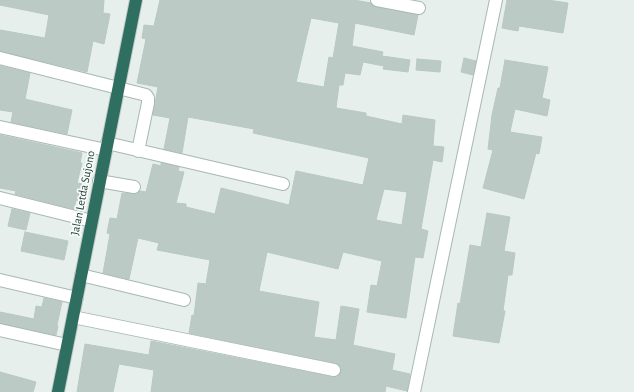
<!DOCTYPE html>
<style>
body{margin:0}
canvas{display:block;background:#e6efeb}
</style>
<canvas width="634" height="392"></canvas>
<script>
const ctx = document.querySelector('canvas').getContext('2d');
ctx.lineJoin = 'round';
function paint(path, color) {
  ctx.fillStyle = color;
  ctx.fill(path, 'evenodd');
}
function shape(rows) {
  const path = new Path2D();
  for (const r of rows) {
    path.moveTo(r[0], r[1]);
    for (let i = 2; i < r.length; i += 2) path.lineTo(r[i], r[i + 1]);
  }
  return path;
}
function stroke(path, color, width, dash) {
  ctx.strokeStyle = color;
  ctx.lineWidth = width;
  ctx.lineCap = dash ? 'butt' : 'round';
  ctx.setLineDash(dash || []);
  ctx.stroke(path);
}
function drawText(font, color, halo, rows, align = 'center') {
  ctx.font = font + ' "Alegreya Sans",sans-serif';
  ctx.lineWidth = 3.5;
  ctx.setLineDash([]);
  ctx.textBaseline = 'middle';
  ctx.strokeStyle = halo;
  ctx.fillStyle = color;
  for (const [text, x, y, turn = 0] of rows) {
    ctx.save();
    ctx.translate(x, y);
    ctx.rotate((+turn || 0) * Math.PI / 180);
    ctx.textAlign = isNaN(turn) ? turn : align;
    if (halo) ctx.strokeText(text, 0, 0);
    ctx.fillText(text, 0, 0);
    ctx.restore();
  }
}
const building = shape([
 [0,0,104,0,103,13,110,14,104,44,93,41,87,72,0,51,0,30,45,38,49,15,0,5,0,0],
 [160,0,354,0,371,3,376,7,418,15,414,35,355,23,352,46,383,52,382,56,410,60,408,72,383,69,384,66,363,62,360,75,345,73,343,85,339,85,336,108,366,113,366,116,402,124,403,115,435,120,433,146,444,147,442,162,433,160,421,229,428,231,423,258,415,257,406,318,367,312,371,285,377,286,382,261,343,252,338,269,267,252,259,291,319,302,314,337,336,340,341,306,359,309,353,345,395,354,392,370,410,374,407,391,386,386,385,392,151,392,154,370,119,364,113,392,77,392,85,344,149,355,151,341,333,377,337,377,341,372,341,367,335,363,189,333,192,315,194,316,198,283,206,284,210,260,157,250,159,243,138,238,129,279,103,273,110,234,107,233,110,218,117,219,122,193,133,194,137,194,140,191,146,192,153,164,161,166,161,163,179,167,178,171,184,172,176,203,186,204,186,207,215,214,221,188,289,205,296,171,363,185,369,158,253,133,254,129,188,117,182,153,164,149,170,118,153,115,158,87,137,83,146,39,142,38,144,25,154,26,160,0],
 [311,18,339,23,333,58,329,57,324,87,296,82,311,18],
 [384,189,407,192,402,225,376,220,384,189],
 [507,0,548,0,568,3,563,33,519,26,518,31,502,28,507,0],
 [464,58,476,61,473,75,461,72,464,58],
 [417,59,441,61,440,72,416,70,417,59],
 [505,60,548,67,542,98,550,100,547,116,515,109,510,132,542,137,539,154,536,153,524,199,483,188,493,150,488,149,492,115,498,88,500,88,505,60],
 [0,66,30,73,25,99,72,110,67,134,11,122,13,112,0,110,0,66],
 [0,135,82,153,80,163,82,163,77,183,82,184,78,201,76,200,74,209,15,194,16,191,0,188,0,135],
 [12,209,30,213,26,230,8,226,12,209],
 [487,213,510,217,504,251,515,253,512,275,508,275,503,311,505,311,499,343,453,336,458,303,460,304,470,245,481,247,487,213],
 [25,232,68,241,64,260,21,251,25,232],
 [44,298,62,302,57,325,58,326,56,335,0,323,0,312,34,319,36,306,42,307,44,298],
 [0,372,36,382,33,392,0,392,0,372]
]);
paint(building, '#bbcac4');
stroke(building, '#b8c9c2', 1);
const minor = shape([
 [377,0,419,8],
 [0,58,146,95,148,98,148,103,138,151],
 [0,127,106,150],
 [107,143,283,184],
 [99,181,134,187],
 [0,198,92,221],
 [81,275,184,300],
 [0,280,77,298],
 [73,317,334,370],
 [0,330,67,345],
 [414,392,496,0]
]);
const highway = shape([
 [58,392,136,0]
]);
stroke(minor, '#a8b8b2', 14);
stroke(highway, '#c2cac8', 14);
stroke(minor, '#fff', 12);
stroke(highway, '#2f6f62', 12);
drawText('12px', '#24423a', '#f7fbf9', [
 ["Jalan Letda Sujono",83,193,-79]
]);
</script>
